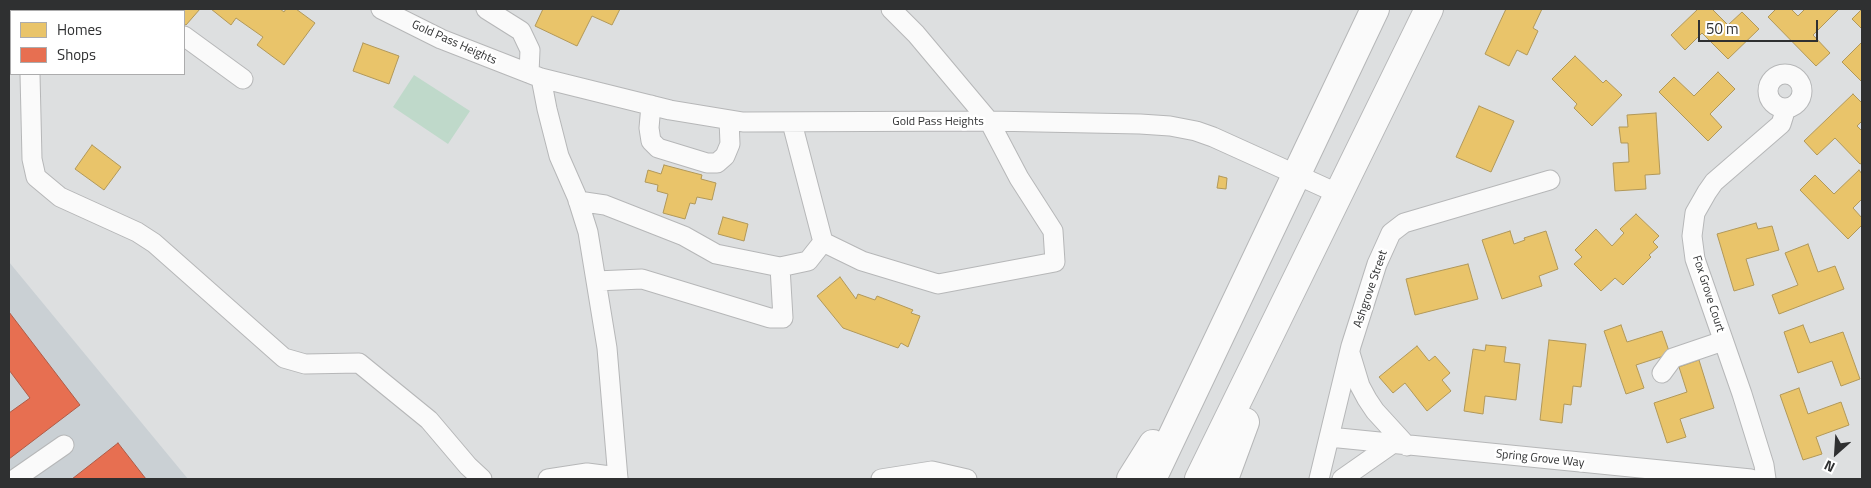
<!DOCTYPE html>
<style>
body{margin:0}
#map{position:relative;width:1871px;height:488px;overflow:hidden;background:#dddfe0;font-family:"Titillium Web",sans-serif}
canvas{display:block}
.frame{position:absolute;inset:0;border:10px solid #2f3031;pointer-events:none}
.legend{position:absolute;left:10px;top:10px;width:175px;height:65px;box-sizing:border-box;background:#fff;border:1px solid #acacad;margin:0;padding:6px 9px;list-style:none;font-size:15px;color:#2f3031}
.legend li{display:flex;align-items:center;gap:10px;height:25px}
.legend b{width:25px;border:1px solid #acacad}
.north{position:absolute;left:1811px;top:428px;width:50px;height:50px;-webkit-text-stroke:4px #fff;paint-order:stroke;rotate:206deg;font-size:14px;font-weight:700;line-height:20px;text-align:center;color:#2f3031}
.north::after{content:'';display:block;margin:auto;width:18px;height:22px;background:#2f3031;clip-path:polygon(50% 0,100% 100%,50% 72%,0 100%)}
.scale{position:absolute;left:1698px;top:20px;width:120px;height:22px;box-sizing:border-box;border:2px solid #2f3031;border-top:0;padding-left:6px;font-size:15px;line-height:18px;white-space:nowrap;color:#2f3031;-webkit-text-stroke:4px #fff;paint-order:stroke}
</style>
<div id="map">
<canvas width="1871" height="488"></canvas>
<div class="frame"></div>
<ul class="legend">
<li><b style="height:14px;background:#e9c46a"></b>Homes</li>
<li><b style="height:14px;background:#e76f51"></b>Shops</li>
</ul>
<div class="north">N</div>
<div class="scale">50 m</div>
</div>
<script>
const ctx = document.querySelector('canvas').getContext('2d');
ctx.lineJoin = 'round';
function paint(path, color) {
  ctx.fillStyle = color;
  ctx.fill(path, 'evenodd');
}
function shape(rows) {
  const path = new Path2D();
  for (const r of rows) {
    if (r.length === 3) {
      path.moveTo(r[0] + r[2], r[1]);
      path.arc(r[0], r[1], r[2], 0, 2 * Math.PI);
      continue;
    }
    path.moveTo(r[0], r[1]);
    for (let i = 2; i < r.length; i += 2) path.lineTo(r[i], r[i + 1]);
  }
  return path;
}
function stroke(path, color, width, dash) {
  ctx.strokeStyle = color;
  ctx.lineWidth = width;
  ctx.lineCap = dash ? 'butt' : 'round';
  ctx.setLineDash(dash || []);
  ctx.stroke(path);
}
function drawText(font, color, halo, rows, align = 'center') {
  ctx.font = font + ' "Titillium Web",sans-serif';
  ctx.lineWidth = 5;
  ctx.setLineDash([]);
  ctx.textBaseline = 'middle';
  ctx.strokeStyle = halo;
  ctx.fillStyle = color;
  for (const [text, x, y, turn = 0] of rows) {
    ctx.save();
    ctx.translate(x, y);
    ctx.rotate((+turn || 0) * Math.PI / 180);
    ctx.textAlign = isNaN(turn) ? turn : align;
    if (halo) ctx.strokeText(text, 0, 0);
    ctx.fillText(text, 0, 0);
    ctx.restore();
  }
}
paint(shape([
 [9,262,188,479,9,479]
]), '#cad0d4');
paint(shape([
 [414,75,470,111,448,144,393,107]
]), '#bfd9ca');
const homes = shape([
 [180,9,200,9,186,25,184,24,184,11,178,11,180,9],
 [211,9,280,9,284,12,286,9,296,9,315,23,284,65,257,45,263,37,236,18,231,25,211,9],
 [543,9,620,9,612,25,592,16,577,46,535,26,543,9],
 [1506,9,1542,9,1533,28,1538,31,1527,55,1517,50,1509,66,1485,54,1506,9],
 [1698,9,1712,9,1728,25,1742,12,1759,29,1728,59,1702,33,1685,50,1671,35,1698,9],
 [1776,9,1791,9,1798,16,1805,9,1839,9,1813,35,1830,53,1816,66,1768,17,1776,9],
 [1862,9,1862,29,1852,19,1862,9],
 [1862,42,1862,82,1842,62,1862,42],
 [363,43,399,56,389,84,353,71,363,43],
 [1575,56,1603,83,1606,80,1622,95,1592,126,1574,108,1577,104,1552,79,1575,56],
 [1718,72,1735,89,1710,114,1722,127,1708,141,1659,92,1674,77,1694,96,1718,72],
 [1853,94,1862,103,1862,121,1857,126,1862,131,1862,163,1860,164,1835,138,1817,155,1804,141,1853,94],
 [1479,106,1514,121,1491,172,1456,157,1479,106],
 [1656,113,1660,174,1645,175,1646,189,1615,191,1613,163,1629,162,1628,143,1621,143,1619,127,1628,127,1627,115,1656,113],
 [92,145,121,167,104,190,75,169,92,145],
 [664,165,702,175,701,179,716,183,712,200,697,197,695,204,690,203,685,219,663,213,668,194,657,191,658,185,645,182,648,170,661,174,664,165],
 [1859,170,1862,174,1862,199,1853,208,1862,218,1862,225,1848,239,1800,190,1815,175,1834,194,1859,170],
 [1219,176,1227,178,1226,189,1217,188,1219,176],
 [1636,214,1659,236,1653,242,1658,247,1649,255,1651,257,1623,285,1615,278,1601,291,1574,264,1582,257,1575,250,1596,229,1612,246,1624,233,1620,229,1636,214],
 [723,217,748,224,744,241,718,234,723,217],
 [1756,223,1758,229,1772,226,1779,250,1746,259,1754,285,1734,291,1717,234,1756,223],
 [1510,231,1514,244,1525,240,1524,238,1546,231,1558,269,1539,276,1542,286,1502,299,1482,240,1510,231],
 [1808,244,1818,272,1835,266,1844,289,1779,314,1772,295,1798,285,1785,253,1808,244],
 [1468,264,1478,299,1415,315,1406,279,1468,264],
 [840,277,856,299,858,294,875,300,877,296,913,310,911,313,920,316,908,347,901,343,898,348,843,328,817,296,840,277],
 [1621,325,1627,342,1662,331,1670,354,1636,365,1644,388,1626,394,1604,331,1621,325],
 [1803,325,1810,343,1843,332,1860,379,1841,386,1832,361,1798,373,1784,332,1803,325],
 [1549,340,1586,344,1581,387,1573,386,1571,405,1564,404,1562,423,1540,420,1549,340],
 [1486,345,1506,347,1504,362,1520,364,1516,400,1485,396,1483,414,1464,411,1473,349,1485,351,1486,345],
 [1417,346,1429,361,1435,356,1450,373,1442,380,1451,391,1427,411,1405,383,1393,393,1379,377,1417,346],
 [1699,360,1714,408,1680,419,1686,437,1667,443,1654,403,1687,392,1679,367,1699,360],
 [1799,388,1808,414,1841,402,1849,425,1816,437,1822,454,1803,460,1780,395,1799,388]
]);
paint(homes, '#e9c46a');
stroke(homes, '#b19859', 1);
const shops = shape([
 [9,312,80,405,9,459,9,413,30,398,9,370,9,312],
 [118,443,146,479,72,479,118,443]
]);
paint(shops, '#e76f51');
stroke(shops, '#b05c47', 1);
const minor = shape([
 [159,9,159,11],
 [381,9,441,39,541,78,670,110,743,122,989,121,1140,124,1170,126,1196,131,1213,137,1339,194],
 [486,9,521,31,530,50,529,73],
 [47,11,50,9],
 [9,24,11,24],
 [184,36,243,79],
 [30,74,32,159,36,177,60,197,137,232,154,243,284,358,305,364,359,363,429,420,468,466,482,479],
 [1785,91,17],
 [541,78,547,109,559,156,577,197,588,232,607,348,618,479],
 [651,105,649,128,651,141,658,148,707,163,717,163,725,156,730,144,729,120],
 [578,201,605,205,684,236,716,254,780,267,783,318,770,318,642,279,596,281],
 [823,242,862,261,938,284,1055,262,1053,231,1019,178,989,121,916,34,891,9],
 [780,267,808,261,823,242,792,123],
 [1350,353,1360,386,1367,399,1375,411,1407,446],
 [1662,373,1673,358,1723,341],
 [1329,437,1751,479],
 [15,479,64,445],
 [548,479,587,473,618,477],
 [881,479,932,471,967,479],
 [1319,479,1351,346,1377,264,1391,233,1404,223,1550,180],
 [1342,479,1392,444],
 [1766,479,1764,465,1742,394,1695,259,1692,236,1695,213,1707,192,1714,182,1781,124,1786,108]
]);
const highway = shape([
 [1131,479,1153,444],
 [1152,479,1375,9],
 [1199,479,1429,9],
 [1224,479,1245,422]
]);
stroke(minor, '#b6b7b8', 21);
stroke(highway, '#b6b7b8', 30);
stroke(minor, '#fafafa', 19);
stroke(highway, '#fafafa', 28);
drawText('12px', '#2f3031', '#fff', [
 ["Gold Pass Heights",454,43,24],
 ["Gold Pass Heights",938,122],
 ["Ashgrove Street",1371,289,-71],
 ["Fox Grove Court",1708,294,72],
 ["Spring Grove Way",1540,459,6]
]);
</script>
